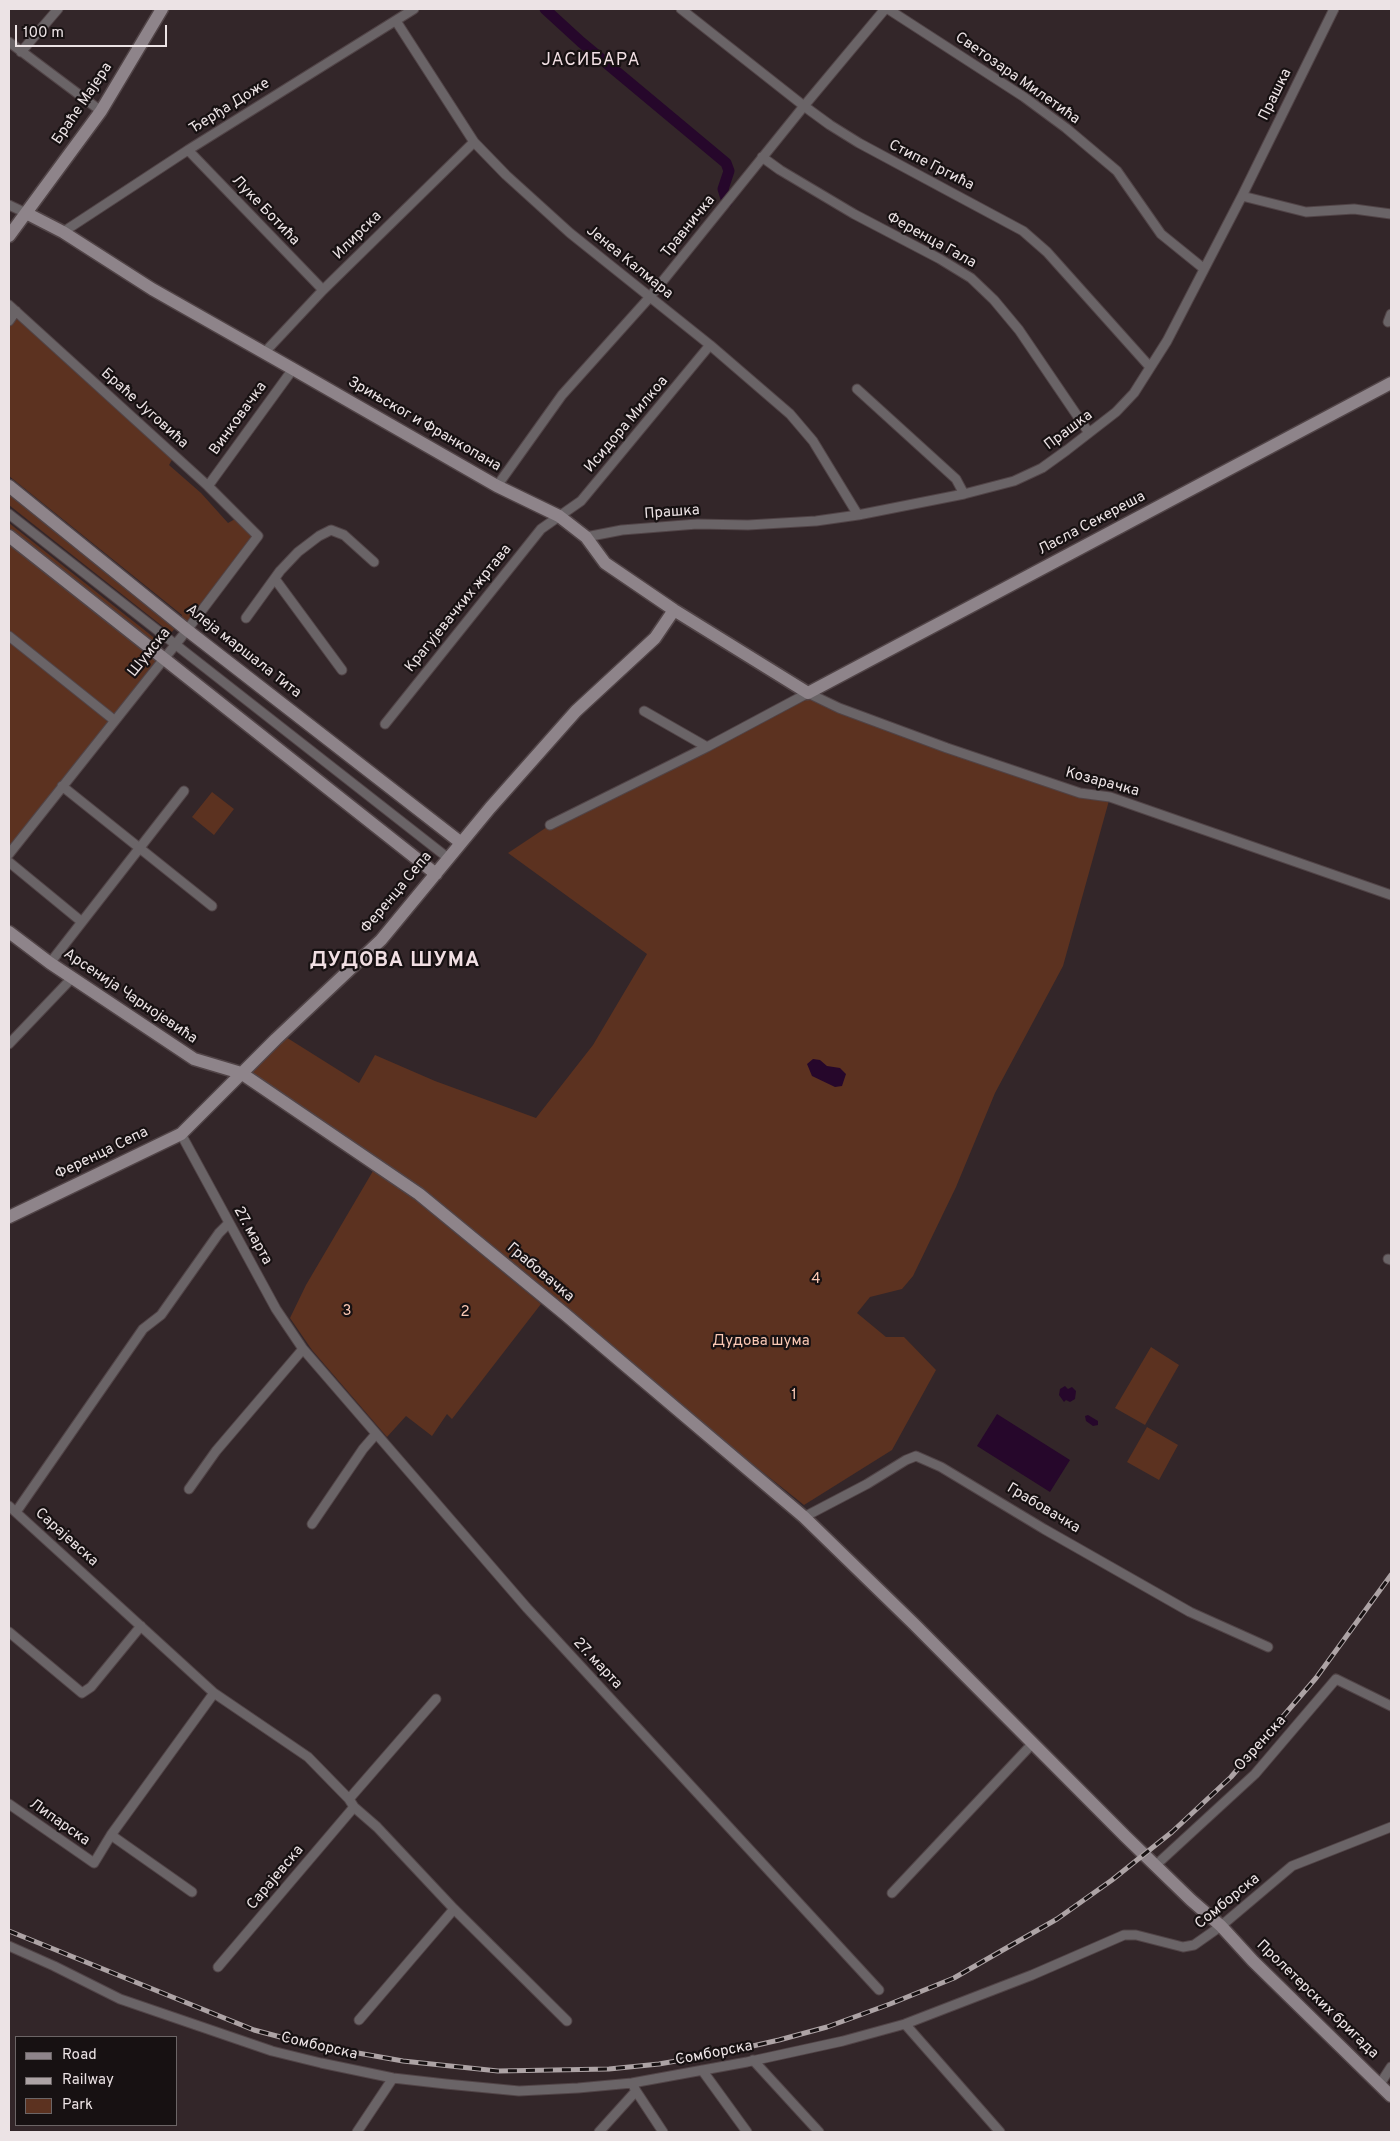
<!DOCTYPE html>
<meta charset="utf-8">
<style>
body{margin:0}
#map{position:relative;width:1400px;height:2141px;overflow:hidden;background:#332629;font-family:Overpass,sans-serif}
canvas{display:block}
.frame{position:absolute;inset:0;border:10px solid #ece3e5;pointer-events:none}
.legend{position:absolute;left:15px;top:2036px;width:162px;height:90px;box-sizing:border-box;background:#171112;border:1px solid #6c6566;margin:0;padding:6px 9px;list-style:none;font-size:15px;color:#ece3e5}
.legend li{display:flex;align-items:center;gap:10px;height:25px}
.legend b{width:25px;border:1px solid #6c6566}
.scale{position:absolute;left:15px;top:25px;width:152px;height:22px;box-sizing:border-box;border:2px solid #ece3e5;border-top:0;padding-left:6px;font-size:15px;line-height:18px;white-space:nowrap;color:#ece3e5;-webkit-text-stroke:4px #171112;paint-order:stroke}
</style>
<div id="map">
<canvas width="1400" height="2141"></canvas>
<div class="frame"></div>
<ul class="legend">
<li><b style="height:6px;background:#8e848a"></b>Road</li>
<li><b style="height:6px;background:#ada3a5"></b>Railway</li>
<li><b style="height:14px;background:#5c3220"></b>Park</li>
</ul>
<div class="scale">100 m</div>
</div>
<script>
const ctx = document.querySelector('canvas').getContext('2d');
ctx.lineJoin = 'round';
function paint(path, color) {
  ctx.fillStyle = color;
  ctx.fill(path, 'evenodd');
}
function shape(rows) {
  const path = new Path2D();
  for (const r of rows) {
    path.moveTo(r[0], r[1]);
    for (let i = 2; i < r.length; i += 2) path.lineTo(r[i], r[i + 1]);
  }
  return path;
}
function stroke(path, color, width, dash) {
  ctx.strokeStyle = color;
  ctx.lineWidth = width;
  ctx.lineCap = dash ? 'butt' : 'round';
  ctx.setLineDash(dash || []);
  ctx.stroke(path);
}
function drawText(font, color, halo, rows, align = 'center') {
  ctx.font = font + ' Overpass,sans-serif';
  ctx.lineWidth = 4.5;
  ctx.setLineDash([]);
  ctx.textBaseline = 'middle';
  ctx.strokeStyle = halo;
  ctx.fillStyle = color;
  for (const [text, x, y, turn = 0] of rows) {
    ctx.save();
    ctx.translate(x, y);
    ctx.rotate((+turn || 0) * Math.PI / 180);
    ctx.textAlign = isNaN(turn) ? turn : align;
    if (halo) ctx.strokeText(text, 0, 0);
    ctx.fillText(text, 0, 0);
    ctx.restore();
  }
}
paint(shape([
 [9,308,173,458,169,465,201,493,228,523,235,519,255,537,186,626,180,621,182,615,9,476],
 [9,491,177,626,171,633,9,505],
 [9,523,162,644,157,650,9,533],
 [9,545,150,656,155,654,159,657,9,849],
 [808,693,1080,793,1110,797,1063,966,995,1093,956,1187,913,1276,902,1289,870,1297,857,1313,886,1337,904,1337,936,1370,892,1450,804,1505,716,1435,571,1312,249,1072,281,1034,359,1083,375,1055,435,1081,536,1118,593,1045,647,954,508,853,550,825],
 [212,792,234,809,214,835,192,817],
 [373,1171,417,1201,541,1304,452,1419,447,1414,432,1436,406,1416,387,1437,312,1350,290,1318,306,1285],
 [1151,1347,1179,1365,1145,1425,1115,1408],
 [1147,1427,1178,1445,1159,1480,1127,1462]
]), '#5c3220');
paint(shape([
 [813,1059,820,1060,827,1066,840,1068,846,1074,842,1086,835,1087,812,1076,807,1064],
 [1065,1386,1068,1389,1072,1387,1076,1391,1075,1399,1070,1402,1066,1400,1064,1402,1059,1395,1060,1389],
 [997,1414,1070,1460,1050,1492,977,1446],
 [1088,1415,1098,1421,1098,1425,1093,1426,1086,1421,1085,1416]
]), '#26072b');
stroke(shape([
 [545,9,581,42,726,163,729,171,723,189,727,202]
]), '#26072b', 11);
const street = shape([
 [681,9,804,106,830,125,859,143,1023,231,1047,252,1150,367],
 [888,9,1024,97,1066,128,1117,171,1161,234,1203,268],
 [396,21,474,142,506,175,570,233,710,345,790,414,813,441,858,515],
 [9,42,101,111],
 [21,52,58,9],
 [188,150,323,290],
 [762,157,780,170,854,214,940,259,971,278,994,300,1019,330,1089,433],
 [1242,196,1306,212,1354,209,1391,214],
 [9,205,26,213],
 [63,232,188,150,414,9],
 [9,305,208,486,258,536,187,630,9,854],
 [9,321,16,311],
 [1388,322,1391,314],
 [264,353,323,290,474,142],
 [857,389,956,479,964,494],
 [208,486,293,369],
 [497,486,562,395,649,298,804,106,885,9],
 [9,514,448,858],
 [586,537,622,530,697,524,748,525,816,521,858,515,964,494,1014,481,1042,468,1067,450,1116,412,1134,393,1167,341,1242,196,1334,9],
 [275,579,342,670],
 [246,618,280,571,298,552,319,536,331,530,344,535,374,562],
 [9,636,114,720],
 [644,711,707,747],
 [385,724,541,529,581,501,710,345],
 [62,786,212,906],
 [550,825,707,747,808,693,839,708,947,748,1080,793,1110,797,1391,895],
 [9,862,82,922],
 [50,963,184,791],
 [9,1044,72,978],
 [181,1134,276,1309,303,1349,527,1608,879,1990],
 [1388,1259,1391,1260],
 [189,1489,216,1451,303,1349],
 [9,1506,214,1693,308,1757,349,1799,354,1807,377,1827,454,1909,567,2021],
 [16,1512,143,1329,161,1315,219,1233,229,1223],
 [804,1517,867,1484,906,1460,916,1456,941,1467,1044,1529,1190,1612,1268,1647],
 [312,1524,363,1449,376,1434],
 [9,1632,82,1693,91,1687,141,1626],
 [349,1799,436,1699],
 [9,1804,94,1863,111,1835,214,1693],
 [111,1835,192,1892],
 [1156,1865,1255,1774,1336,1679,1391,1706],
 [892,1893,1033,1743],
 [9,1946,54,1966,120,1999,272,2051,321,2063,393,2078,446,2084,519,2091,578,2088,632,2083,747,2062,843,2041,905,2024,1032,1975,1124,1935,1136,1935,1183,1947,1194,1945,1221,1926,1292,1866,1391,1827],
 [218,1967,354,1807],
 [359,2020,454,1909],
 [905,2024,1000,2132],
 [753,2060,819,2132],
 [702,2070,747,2132],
 [1380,2084,1391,2067],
 [636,2091,663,2132],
 [357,2132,393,2078],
 [599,2132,636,2091,632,2083]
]);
const secondary = shape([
 [26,213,63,232,152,289,293,369,497,486,559,516,586,537,605,563,674,610,808,693,1391,383],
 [9,236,101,111,162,9],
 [9,486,187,630,460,842],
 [9,536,436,874],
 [9,932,50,963,194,1059,241,1073,419,1194,566,1315,804,1517,914,1624,1126,1837,1191,1900,1221,1926,1253,1961,1391,2096],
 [9,1217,181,1134,276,1039,381,940,490,808,576,711,655,638,674,610]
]);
stroke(street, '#514447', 11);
stroke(secondary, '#514447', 15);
stroke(street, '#6a6467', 9);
stroke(secondary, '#8e848a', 12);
const rail = shape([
 [9,1931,254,2030,307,2044,403,2061,498,2071,609,2069,659,2064,722,2053,779,2040,827,2027,890,2004,954,1978,1057,1919,1112,1880,1172,1832,1231,1777,1316,1678,1391,1575]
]);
stroke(rail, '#ada3a5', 5);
stroke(rail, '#171112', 3, [9]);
drawText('15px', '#ece3e5', '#171112', [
 ["Светозара Милетића",1017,79,35],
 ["Прашка",1276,95,-64],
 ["Браће Мајера",83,104,-56],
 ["Ђерђа Доже",230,107,-32],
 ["Стипе Гргића",931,166,27],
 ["Луке Ботића",265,211,46],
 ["Травничка",689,227,-51],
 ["Илирска",358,236,-45],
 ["Ференца Гала",931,241,29],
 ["Јенеа Калмара",629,263,39],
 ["Браће Југовића",144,409,42],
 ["Винковачка",239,419,-54],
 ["Зрињског и Франкопана",424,425,30],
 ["Исидора Милкоа",627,425,-50],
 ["Прашка",1069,431,-37],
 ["Прашка",672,513,-4],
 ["Ласла Секереша",1092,524,-28],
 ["Крагујевачких жртава",459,609,-51],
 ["Алеја маршала Тита",243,652,38],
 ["Шумска",150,653,-51],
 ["Козарачка",1102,783,15],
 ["Ференца Сепа",397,893,-50],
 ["Арсенија Чарнојевића",130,997,34],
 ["Ференца Сепа",102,1154,-26],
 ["27. марта",252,1236,61],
 ["Грабовачка",540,1273,40],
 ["Грабовачка",1043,1509,31],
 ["Сарајевска",66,1538,42],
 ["27. марта",597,1664,47],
 ["Озренска",1261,1744,-48],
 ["Липарска",59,1823,35],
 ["Сарајевска",276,1878,-50],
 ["Сомборска",1228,1902,-39],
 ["Пролетерских бригада",1317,2000,44],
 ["Сомборска",319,2047,13],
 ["Сомборска",714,2054,-11]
]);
drawText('15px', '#fac8b4', '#171112', [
 ["4",816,1280],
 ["3",347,1312],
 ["2",465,1313],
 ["Дудова шума",761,1342],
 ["1",794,1396]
]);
ctx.letterSpacing = '1px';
drawText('18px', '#f1dfe3', '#171112', [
 ["ЈАСИБАРА",591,61]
]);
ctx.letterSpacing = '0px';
ctx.letterSpacing = '1px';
drawText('bold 20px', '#f1dfe3', '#171112', [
 ["ДУДОВА ШУМА",395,962]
]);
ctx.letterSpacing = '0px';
</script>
